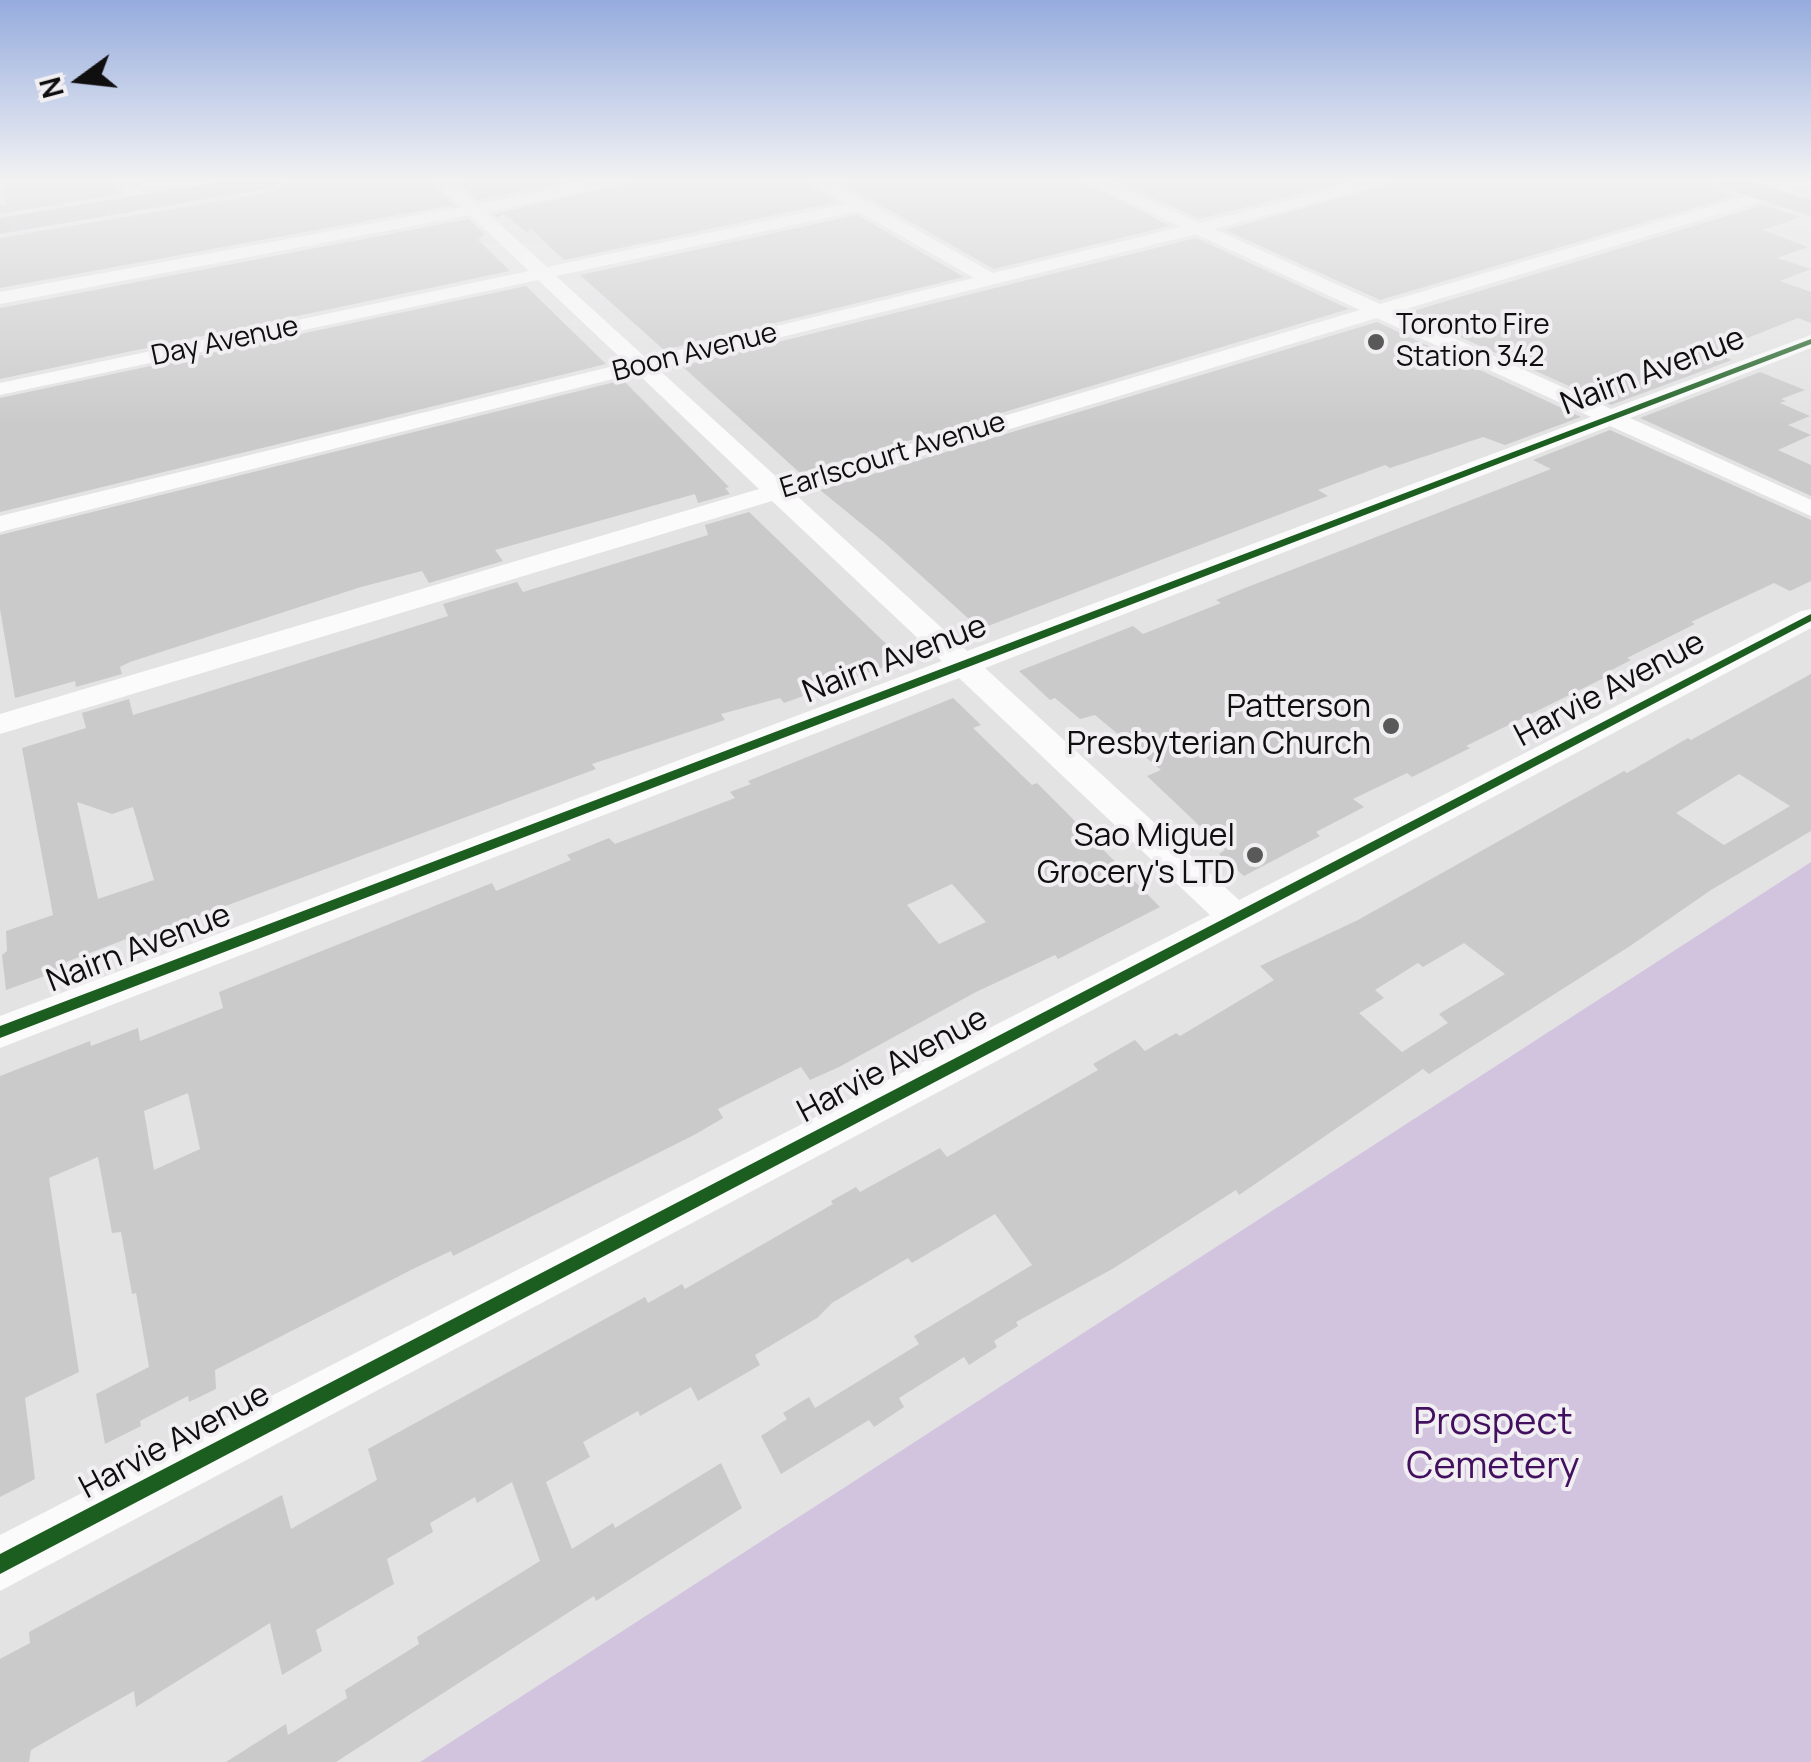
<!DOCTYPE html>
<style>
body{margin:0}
#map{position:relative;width:1811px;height:1762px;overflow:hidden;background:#e3e3e4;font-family:Manrope,sans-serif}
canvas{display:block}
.north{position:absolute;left:30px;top:30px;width:100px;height:100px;-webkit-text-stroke:8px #f1eff2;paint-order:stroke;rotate:255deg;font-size:28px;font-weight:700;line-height:40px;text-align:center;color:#100f10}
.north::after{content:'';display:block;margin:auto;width:35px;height:45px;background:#100f10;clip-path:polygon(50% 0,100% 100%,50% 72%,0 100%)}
</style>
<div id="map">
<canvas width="1811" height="1762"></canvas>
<div class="north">N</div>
</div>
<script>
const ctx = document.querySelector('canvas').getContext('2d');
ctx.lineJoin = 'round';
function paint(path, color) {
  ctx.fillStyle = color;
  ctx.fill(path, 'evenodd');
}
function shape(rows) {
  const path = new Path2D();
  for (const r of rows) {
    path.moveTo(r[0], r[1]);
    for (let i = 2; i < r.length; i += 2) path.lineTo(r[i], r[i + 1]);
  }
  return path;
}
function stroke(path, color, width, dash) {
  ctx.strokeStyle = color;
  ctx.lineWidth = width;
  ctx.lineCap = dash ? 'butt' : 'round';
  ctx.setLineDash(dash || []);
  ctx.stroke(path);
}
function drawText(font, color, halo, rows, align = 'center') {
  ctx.font = font + ' Manrope,sans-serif';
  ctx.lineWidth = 8;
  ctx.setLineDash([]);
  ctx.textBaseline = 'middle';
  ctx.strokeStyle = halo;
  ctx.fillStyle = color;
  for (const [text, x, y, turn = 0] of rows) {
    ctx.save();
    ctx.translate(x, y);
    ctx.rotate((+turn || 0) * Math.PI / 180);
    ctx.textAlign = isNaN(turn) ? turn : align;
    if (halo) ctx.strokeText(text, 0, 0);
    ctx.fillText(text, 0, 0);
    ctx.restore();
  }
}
paint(shape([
 [1811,862,1811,1762,420,1762,1700,934]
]), '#d2c3df');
paint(shape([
 [0,181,116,181,121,194,0,214,0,206,6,205],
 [288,181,431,181,453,205,0,288,0,238,273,192],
 [459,181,575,181,478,200],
 [638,181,805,181,836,202,564,260,531,229,527,233,503,213,498,218,494,214],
 [838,181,1082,181,1170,226,994,269],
 [1118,181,1350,181,1199,219],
 [1400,181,1710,181,1716,190,1734,196,1380,300,1225,230],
 [1763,205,1801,217,1763,230,1808,247,1777,258,1811,269,1780,281,1811,292,1811,323,1798,318,1712,352,1732,360,1611,405,1407,313],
 [857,215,964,277,664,350,580,275],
 [469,219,484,234,478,240,510,271,0,379,0,308],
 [1196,238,1349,309,800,473,682,366],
 [526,286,606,364,0,512,0,398],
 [1377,322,1581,417,1505,445,1483,437,1390,468,1385,465,1318,490,1328,496,980,629,885,543,820,490],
 [1760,372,1805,390,1781,399,1786,401,1780,403,1810,416,1788,425,1811,435,1778,450,1811,465,1811,496,1640,418],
 [623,380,729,487,725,488,730,494,698,503,695,494,495,550,503,561,429,583,422,571,361,587,130,662,120,667,122,674,76,687,75,681,15,698,0,609,0,535],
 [1610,430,1811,520,1811,581,1790,591,1774,583,1691,622,1695,624,1627,658,1631,660,1602,675,1606,677,1466,746,1470,748,1412,777,1407,773,1353,799,1364,807,1316,832,1320,836,1244,876,1219,854,1225,850,1147,776,1161,770,1095,715,1080,719,1055,698,1050,700,1019,671,1133,626,1143,634,1221,603,1216,600,1245,588,1551,469,1533,460],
 [749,512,903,660,784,703,780,698,721,714,725,720,592,764,596,769,193,918,142,942,141,937,134,940,134,936,66,962,67,968,6,990,2,955,7,951,6,931,53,915,22,748,86,728,82,713,129,699,133,715,182,700,448,616,443,604,517,582,523,592,708,535,705,525],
 [77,802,112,814,133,807,154,880,98,899],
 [1811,674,1811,831,1711,890,1630,946,1429,1074,1423,1069,1239,1195,1236,1190,1114,1268,1016,1322,1018,1326,994,1341,997,1347,969,1365,964,1357,899,1398,904,1407,874,1427,869,1420,781,1474,761,1436,787,1419,783,1413,809,1397,815,1408,919,1344,914,1336,1032,1265,995,1214,912,1263,908,1258,832,1303,817,1318,755,1355,760,1365,698,1401,691,1387,640,1416,638,1411,583,1442,590,1457,546,1482,572,1549,613,1523,615,1528,721,1463,742,1508,596,1601,594,1596,336,1762,226,1762,286,1724,288,1735,347,1698,345,1690,419,1644,417,1637,540,1561,512,1482,477,1503,475,1497,430,1523,433,1532,387,1559,394,1584,316,1630,322,1651,282,1675,270,1623,136,1707,134,1691,88,1717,31,1750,29,1762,0,1762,0,1659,30,1643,29,1632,282,1495,291,1529,377,1480,368,1449,645,1297,648,1303,682,1284,685,1289,833,1204,831,1201,856,1187,860,1192,940,1148,947,1157,1098,1070,1093,1064,1135,1040,1145,1051,1176,1033,1180,1036,1274,980,1260,966,1358,920,1624,771,1627,773,1688,738,1691,740],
 [1739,774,1790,806,1724,845,1676,813],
 [1464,943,1505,974,1439,1014,1448,1023,1402,1052,1359,1013,1384,998,1375,990,1418,963,1423,967],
 [953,698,981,725,973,728,1032,785,1037,783,1055,801,1160,907,1058,959,1055,955,976,992,839,1067,810,1080,801,1067,718,1109,723,1118,696,1134,453,1256,451,1251,415,1268,215,1370,216,1389,189,1402,188,1396,161,1410,140,1421,141,1426,105,1444,96,1394,149,1367,136,1293,132,1294,121,1232,112,1233,98,1157,49,1178,79,1372,25,1398,35,1479,0,1497,0,1076,90,1041,91,1046,138,1028,140,1041,223,1008,219,992,492,883,496,891,571,860,567,855,609,838,615,844,735,798,730,792,751,784,748,781],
 [952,884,986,922,939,944,907,905],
 [188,1093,200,1149,154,1170,144,1111]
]), '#cacacb');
paint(shape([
 [119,181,135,181,146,203,144,207,132,207,119,181],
 [435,181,453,181,477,204,598,181,634,181,486,212,547,267,846,204,809,181,830,181,993,273,1181,227,1086,181,1108,181,1199,223,1367,181,1397,181,1214,229,1380,304,1780,186,1792,186,1792,192,1396,312,1611,409,1811,335,1811,348,1630,418,1811,500,1811,516,1610,426,985,668,1239,900,1801,611,1811,609,1811,628,0,1591,0,1535,1210,915,959,678,0,1048,0,1016,942,661,772,501,0,734,0,714,759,489,637,373,0,532,0,516,626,363,538,280,0,395,0,383,529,271,470,215,0,304,0,292,461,207,435,181],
 [858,211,974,278,646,358,556,276,858,211],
 [1196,234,1360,310,782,482,657,368,1196,234],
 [1377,318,1591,417,967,651,795,494,1377,318]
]), '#fbfbfb');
paint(shape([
 [225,181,284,181,272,188,0,234,0,218,225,181],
 [1713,181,1751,181,1811,200,1811,216,1717,186,1713,181]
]), '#c5c3c6');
stroke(shape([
 [1740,181,1811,203]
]), '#c3c2c3', 2.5);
paint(shape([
 [1811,339,1811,344,0,1038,0,1026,1811,339],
 [1811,614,1811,621,0,1574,0,1554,1811,614]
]), '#1b5e20');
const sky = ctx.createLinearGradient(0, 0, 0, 428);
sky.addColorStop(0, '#96acde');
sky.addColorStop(0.42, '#f2f2f3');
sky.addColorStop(1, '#f2f2f300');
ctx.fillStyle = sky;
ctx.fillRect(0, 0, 1811, 428);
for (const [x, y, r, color] of [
 [1376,342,10,"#5a595a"],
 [1391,726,10,"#5a595a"],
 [1255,855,10,"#5a595a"]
]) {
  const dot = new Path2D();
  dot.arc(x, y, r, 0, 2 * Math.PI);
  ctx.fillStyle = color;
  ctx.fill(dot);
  stroke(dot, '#f1eff2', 4);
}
drawText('28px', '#100f10', '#f1eff2', [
 ["Toronto Fire",1396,326],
 ["Station 342",1396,358]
], 'left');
drawText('28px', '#100f10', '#f1eff2', [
 ["Day Avenue",225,342,-12],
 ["Boon Avenue",695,353,-14],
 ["Earlscourt Avenue",893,456,-17]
]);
drawText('32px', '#100f10', '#f1eff2', [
 ["Nairn Avenue",1653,372,-21],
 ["Nairn Avenue",895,660,-21],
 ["Harvie Avenue",1610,690,-28],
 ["Nairn Avenue",139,949,-21],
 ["Harvie Avenue",893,1066,-28],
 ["Harvie Avenue",175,1442,-28]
]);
drawText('32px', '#100f10', '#f1eff2', [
 ["Patterson",1371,708],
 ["Presbyterian Church",1371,745],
 ["Sao Miguel",1235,837],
 ["Grocery's LTD",1235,874]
], 'right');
drawText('38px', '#431060', '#f1eff2', [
 ["Prospect",1493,1423],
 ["Cemetery",1493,1467]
]);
</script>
